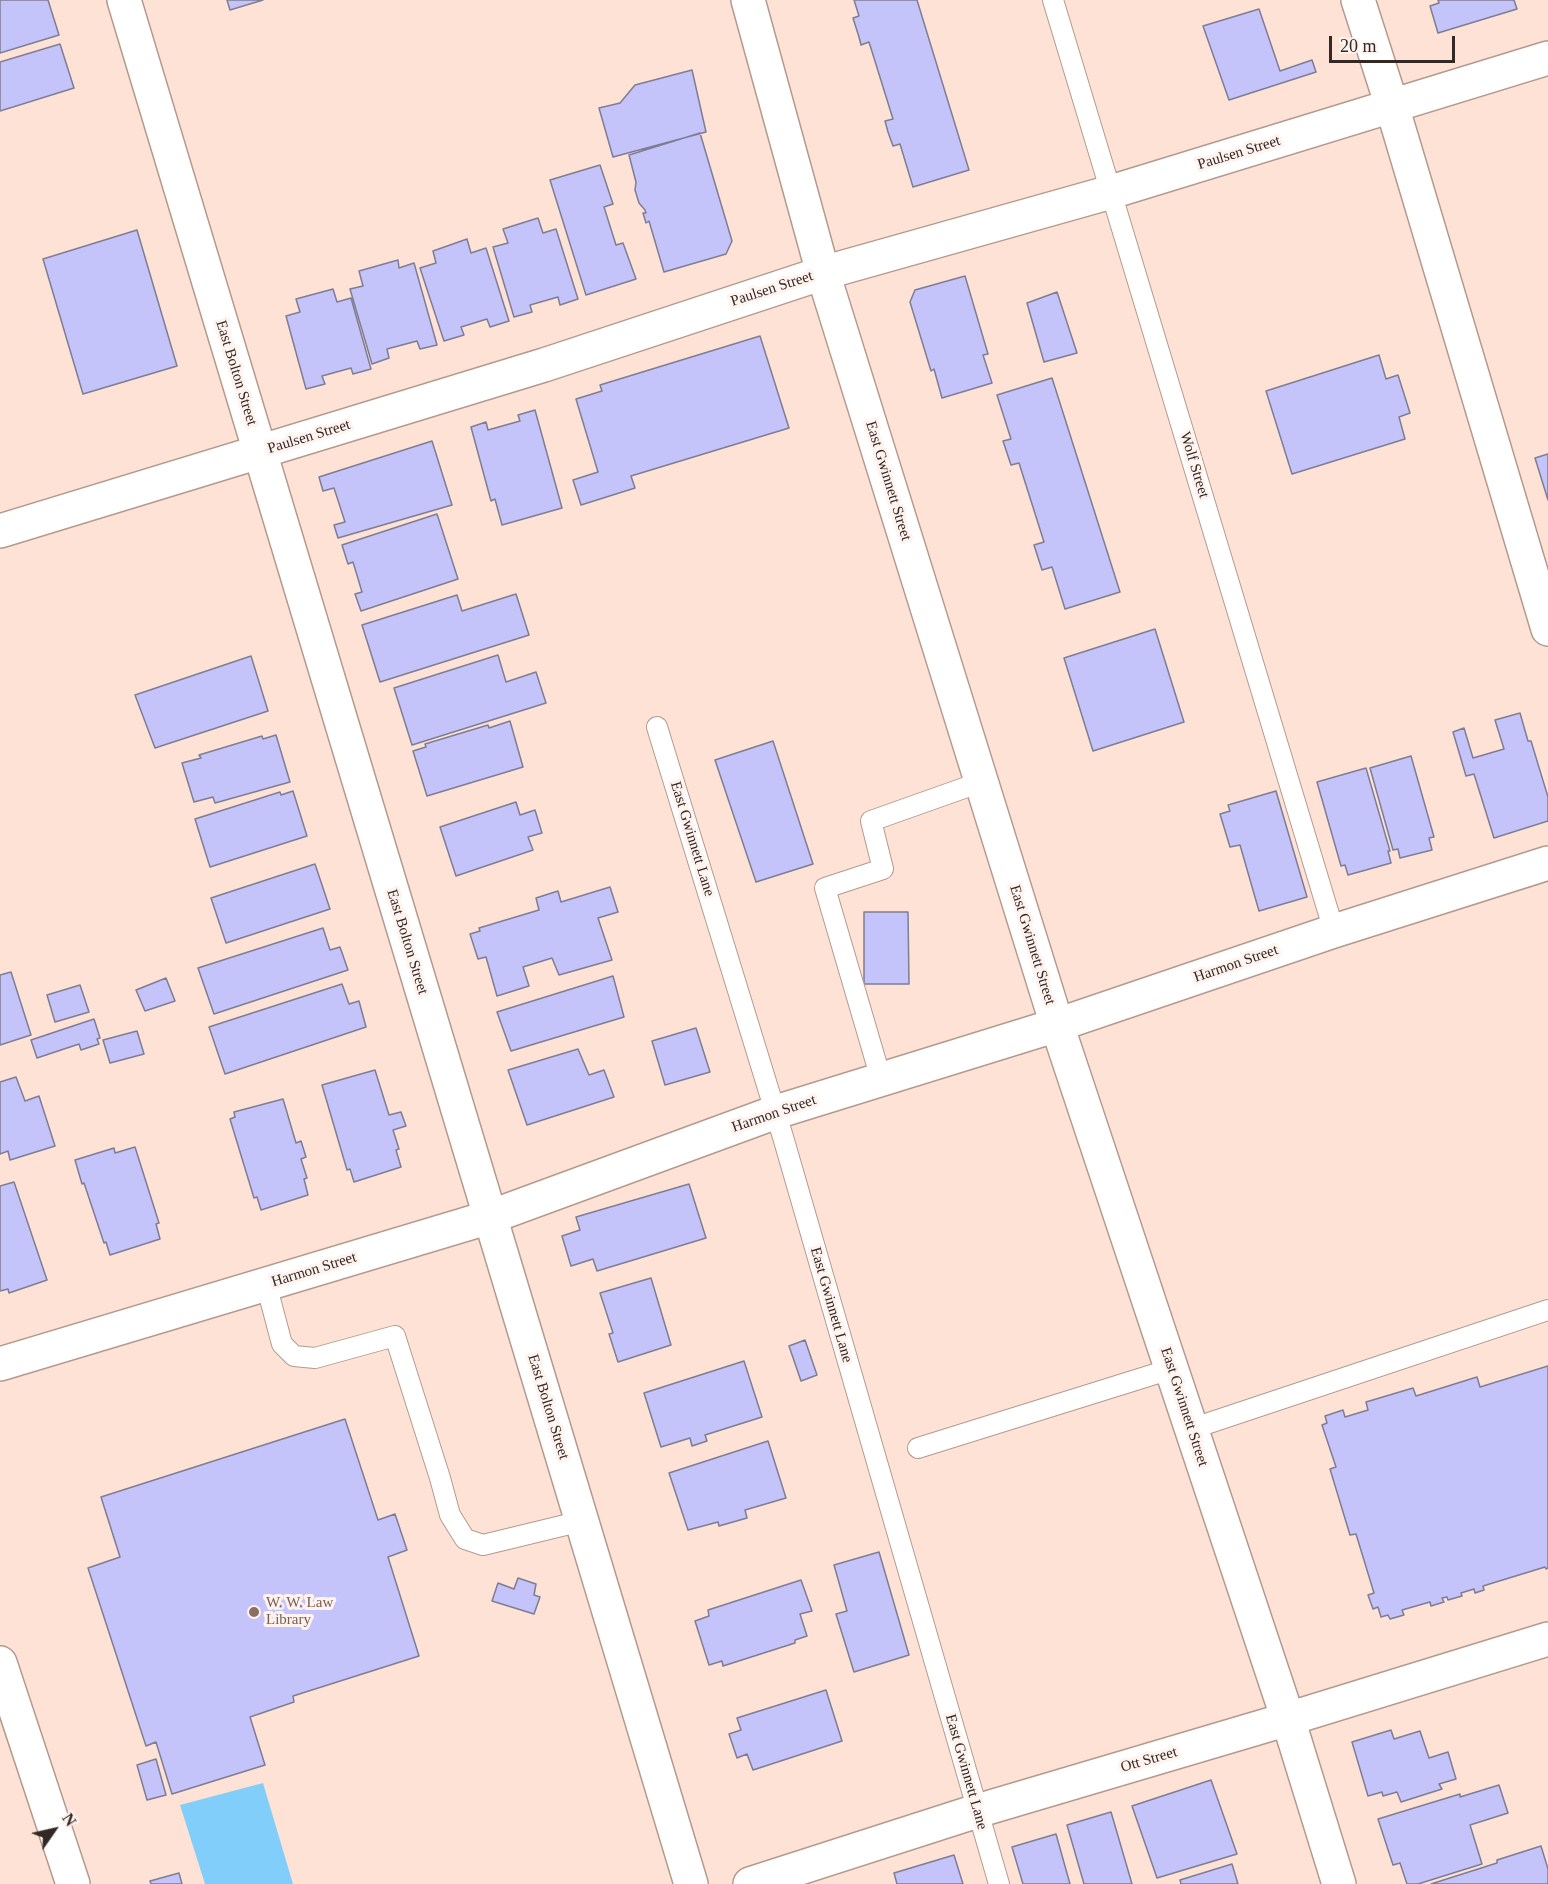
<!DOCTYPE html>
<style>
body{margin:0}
#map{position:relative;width:1548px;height:1884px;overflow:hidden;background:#fee2d5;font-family:Georgia,serif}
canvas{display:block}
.north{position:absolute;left:24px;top:1800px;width:60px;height:60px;-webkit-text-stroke:4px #fef3ee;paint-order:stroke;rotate:56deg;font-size:16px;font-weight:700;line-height:24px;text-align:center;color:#332824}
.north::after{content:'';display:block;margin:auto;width:21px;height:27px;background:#332824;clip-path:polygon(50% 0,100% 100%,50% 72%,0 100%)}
.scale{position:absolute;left:1329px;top:36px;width:126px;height:27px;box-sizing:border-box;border:3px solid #332824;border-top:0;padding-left:8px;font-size:18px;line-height:21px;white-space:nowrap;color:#332824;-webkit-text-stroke:4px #fef3ee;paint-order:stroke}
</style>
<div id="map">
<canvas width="1548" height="1884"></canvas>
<div class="north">N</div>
<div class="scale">20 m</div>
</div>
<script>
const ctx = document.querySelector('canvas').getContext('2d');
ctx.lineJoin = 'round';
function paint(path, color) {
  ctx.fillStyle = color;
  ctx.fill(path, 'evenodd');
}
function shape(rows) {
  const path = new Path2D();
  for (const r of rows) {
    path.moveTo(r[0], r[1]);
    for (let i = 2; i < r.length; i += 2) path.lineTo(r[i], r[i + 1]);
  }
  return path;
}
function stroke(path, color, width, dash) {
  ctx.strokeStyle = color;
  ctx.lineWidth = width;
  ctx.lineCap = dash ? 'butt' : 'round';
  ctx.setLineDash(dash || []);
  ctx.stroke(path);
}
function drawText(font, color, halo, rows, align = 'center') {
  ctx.font = font + ' Georgia,serif';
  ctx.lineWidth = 6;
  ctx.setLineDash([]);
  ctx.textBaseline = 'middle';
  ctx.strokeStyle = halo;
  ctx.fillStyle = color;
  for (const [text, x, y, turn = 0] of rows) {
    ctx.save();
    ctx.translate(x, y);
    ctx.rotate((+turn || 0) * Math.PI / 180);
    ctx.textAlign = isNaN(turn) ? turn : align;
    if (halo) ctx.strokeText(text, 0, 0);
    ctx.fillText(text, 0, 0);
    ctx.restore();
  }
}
paint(shape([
 [263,1783,293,1884,205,1884,180,1805]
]), '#82cefb');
const building = shape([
 [0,0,48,0,59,35,0,53,0,0],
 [227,0,263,0,230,10,227,0],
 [854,0,917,0,969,170,913,187,900,144,893,146,888,132,885,121,893,119,869,42,861,45,859,37,853,18,859,16,854,0],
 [1438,0,1514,0,1517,9,1438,33,1430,6,1439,3,1438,0],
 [1259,9,1280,71,1312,60,1316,72,1229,100,1203,26,1259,9],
 [60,44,74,88,0,111,0,62,60,44],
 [692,70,706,132,613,157,599,108,620,103,635,85,692,70],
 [700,133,732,241,726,254,664,272,649,221,646,223,643,213,646,213,645,210,639,203,635,190,636,182,629,155,700,133],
 [600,165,613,204,604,207,616,245,623,243,636,279,586,295,550,180,600,165],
 [538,218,543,233,556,229,578,299,560,305,558,297,530,305,532,312,514,317,493,247,508,243,503,229,538,218],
 [137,230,177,366,83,394,43,259,137,230],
 [467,239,471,253,486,248,509,321,490,327,487,319,461,327,464,335,444,341,420,268,436,263,433,251,467,239],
 [398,260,399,268,414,263,437,345,420,349,417,341,387,349,389,358,372,364,350,289,363,286,359,271,398,260],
 [965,276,988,354,983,355,992,383,942,398,934,369,931,371,910,302,915,290,965,276],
 [333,289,337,302,351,298,371,369,353,374,351,368,322,376,325,384,306,389,286,316,300,312,296,299,333,289],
 [1057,292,1077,353,1044,362,1027,303,1057,292],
 [760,336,789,428,631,476,635,488,581,505,573,480,598,472,576,399,602,391,600,385,760,336],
 [1379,355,1386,379,1398,375,1410,413,1399,417,1405,439,1292,474,1266,391,1379,355],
 [1052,378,1120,592,1065,609,1052,567,1042,570,1034,545,1044,542,1019,463,1011,465,1003,441,1011,439,997,395,1052,378],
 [535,410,562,508,502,525,495,499,491,501,471,427,486,422,488,430,520,421,518,415,535,410],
 [432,441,452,505,338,538,334,525,345,522,334,488,323,491,319,477,432,441],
 [1548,454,1548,500,1535,458,1548,454],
 [437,514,458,579,361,611,355,594,362,592,353,562,348,564,342,545,437,514],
 [516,594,529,635,380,682,362,625,457,595,462,611,516,594],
 [1155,629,1184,722,1093,751,1064,658,1155,629],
 [498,655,506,682,536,672,546,703,412,745,394,688,498,655],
 [251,656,268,711,155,748,135,695,251,656],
 [1520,713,1528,741,1531,741,1548,797,1548,821,1494,838,1474,774,1466,776,1453,732,1464,728,1473,758,1504,749,1495,720,1520,713],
 [510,721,523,767,427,796,413,751,426,747,425,744,488,725,489,728,510,721],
 [276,735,290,782,215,803,213,797,194,802,182,763,201,758,199,755,262,736,263,739,276,735],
 [773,741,813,864,756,882,715,760,773,741],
 [1411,756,1434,837,1429,838,1432,850,1400,858,1398,849,1393,850,1370,768,1411,756],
 [1366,768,1390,851,1388,851,1391,863,1348,875,1345,865,1341,866,1317,782,1366,768],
 [293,791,307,836,210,867,195,819,280,792,281,795,293,791],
 [1276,791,1307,897,1259,911,1240,845,1230,847,1220,814,1230,811,1228,805,1276,791],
 [516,802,520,815,535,810,542,833,528,837,533,850,456,876,440,827,516,802],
 [315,864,330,909,226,943,211,898,315,864],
 [610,887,618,912,598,918,612,960,559,975,552,958,523,967,529,986,497,996,486,957,478,959,470,934,480,931,479,928,539,910,536,898,558,891,561,902,610,887],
 [864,912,908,912,909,984,864,984,864,912],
 [323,928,330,950,340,947,348,970,214,1014,198,968,323,928],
 [11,972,31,1035,0,1045,0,975,11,972],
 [613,976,624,1017,511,1051,497,1012,613,976],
 [166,978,175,1001,145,1011,136,990,166,978],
 [342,984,349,1004,359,1001,366,1027,225,1074,209,1027,342,984],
 [80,985,89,1012,55,1022,47,995,80,985],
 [94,1019,100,1038,97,1039,99,1044,81,1050,79,1044,37,1058,31,1040,94,1019],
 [696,1028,710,1072,665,1085,652,1041,696,1028],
 [137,1031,144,1054,110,1063,103,1040,137,1031],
 [578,1049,589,1075,604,1070,614,1097,527,1125,508,1070,578,1049],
 [375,1070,389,1115,401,1112,406,1126,393,1130,399,1149,396,1150,401,1167,354,1182,350,1169,347,1170,322,1085,375,1070],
 [16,1077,25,1101,39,1096,55,1146,10,1160,8,1151,0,1154,0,1082,16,1077],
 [283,1099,296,1143,301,1141,306,1157,301,1159,307,1178,304,1179,308,1195,261,1210,257,1197,254,1198,230,1119,235,1117,234,1112,283,1099],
 [135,1147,159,1223,156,1224,160,1239,110,1255,106,1242,104,1243,84,1183,82,1184,75,1160,114,1148,115,1153,135,1147],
 [14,1182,47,1280,9,1293,8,1289,0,1291,0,1186,14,1182],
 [689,1184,706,1238,597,1271,593,1259,571,1266,562,1236,580,1230,576,1217,689,1184],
 [651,1278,671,1345,618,1362,609,1334,613,1333,600,1293,651,1278],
 [805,1340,817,1375,801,1381,789,1346,805,1340],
 [744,1361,762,1417,705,1435,707,1441,692,1446,690,1438,661,1447,644,1393,744,1361],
 [1548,1366,1548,1568,1546,1569,1545,1567,1483,1586,1484,1590,1475,1593,1474,1589,1461,1593,1462,1596,1448,1600,1447,1597,1442,1598,1444,1602,1431,1606,1430,1602,1402,1610,1404,1615,1390,1619,1388,1615,1381,1617,1378,1607,1373,1609,1368,1595,1374,1593,1356,1534,1350,1535,1330,1469,1336,1467,1322,1425,1327,1423,1325,1416,1343,1410,1345,1417,1368,1410,1366,1402,1413,1388,1416,1396,1477,1377,1480,1387,1548,1366],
 [345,1419,378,1520,395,1514,407,1550,388,1557,419,1656,293,1696,294,1702,250,1717,265,1765,172,1794,156,1742,146,1746,88,1568,120,1557,101,1497,345,1419],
 [768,1441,786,1498,745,1510,747,1518,719,1526,718,1522,688,1530,669,1473,768,1441],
 [879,1552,909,1655,854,1672,836,1614,847,1611,834,1565,879,1552],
 [518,1578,536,1584,534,1595,540,1597,534,1614,492,1601,498,1583,514,1589,518,1578],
 [801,1580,812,1611,800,1614,807,1636,795,1640,795,1643,723,1666,722,1661,709,1665,695,1621,709,1616,708,1610,801,1580],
 [826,1690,842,1741,753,1770,747,1754,737,1758,729,1734,741,1730,737,1718,826,1690],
 [1391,1730,1394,1739,1420,1731,1429,1758,1448,1752,1456,1779,1439,1784,1442,1789,1401,1802,1397,1792,1383,1796,1382,1792,1368,1796,1352,1742,1391,1730],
 [156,1759,166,1795,147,1800,137,1765,156,1759],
 [1211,1780,1237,1854,1157,1878,1132,1806,1211,1780],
 [1499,1785,1508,1813,1470,1825,1482,1864,1418,1884,1407,1884,1400,1863,1393,1865,1378,1819,1460,1794,1460,1797,1499,1785],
 [1111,1812,1132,1884,1084,1884,1067,1825,1111,1812],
 [1056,1834,1070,1884,1023,1884,1012,1847,1056,1834],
 [1541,1846,1548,1869,1548,1884,1431,1884,1497,1863,1497,1860,1541,1846],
 [954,1855,963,1884,897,1884,894,1873,954,1855],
 [1232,1864,1238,1884,1181,1884,1180,1880,1232,1864],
 [179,1873,182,1884,151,1884,150,1881,179,1873]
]);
paint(building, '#c5c4fa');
stroke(building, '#7d7d94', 1.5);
const service = shape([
 [1053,0,1334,931],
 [657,727,783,1137,999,1884],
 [881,1079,825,888,883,869,871,821,981,782],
 [266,1284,282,1344,294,1356,315,1358,395,1336,440,1478,450,1515,465,1539,483,1545,582,1521],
 [1191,1429,1548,1310],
 [918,1448,1171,1369]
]);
const minor = shape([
 [124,0,691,1884],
 [1358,0,1392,106,1548,629],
 [823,273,1111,192,1548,58],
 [0,1663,73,1884],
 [750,1884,977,1811,1288,1719,1548,1639]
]);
const tertiary = shape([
 [0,531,544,365,823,273]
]);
const secondary = shape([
 [748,0,823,273,1057,1025,1288,1719,1339,1884],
 [0,1364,490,1217,776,1112,1057,1025,1334,931,1548,863]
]);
stroke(service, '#b49a8e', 22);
stroke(minor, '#b49a8e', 36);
stroke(tertiary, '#b49a8e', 36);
stroke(secondary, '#b49a8e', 36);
stroke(service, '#fff', 20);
stroke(minor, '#fff', 33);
stroke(tertiary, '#fff', 33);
stroke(secondary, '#fff', 33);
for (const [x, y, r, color] of [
 [254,1612,6,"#8d6e63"]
]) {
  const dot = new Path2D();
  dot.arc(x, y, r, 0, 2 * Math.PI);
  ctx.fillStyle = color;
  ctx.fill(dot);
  stroke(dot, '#fef3ee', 2);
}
drawText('15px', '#332824', '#fef3ee', [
 ["Paulsen Street",1239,153,-17],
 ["Paulsen Street",772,289,-18],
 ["East Bolton Street",236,373,73],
 ["Paulsen Street",309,437,-17],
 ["Wolf Street",1194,465,73],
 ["East Gwinnett Street",888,481,73],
 ["East Gwinnett Lane",692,839,73],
 ["East Bolton Street",407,942,73],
 ["East Gwinnett Street",1032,945,73],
 ["Harmon Street",1236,964,-19],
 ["Harmon Street",774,1114,-19],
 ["Harmon Street",314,1270,-17],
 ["East Gwinnett Lane",831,1305,74],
 ["East Bolton Street",548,1407,73],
 ["East Gwinnett Street",1184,1407,72],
 ["Ott Street",1149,1760,-16],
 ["East Gwinnett Lane",966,1772,74]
]);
drawText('15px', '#785e54', '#fef3ee', [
 ["W. W. Law",266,1603],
 ["Library",266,1620]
], 'left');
</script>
